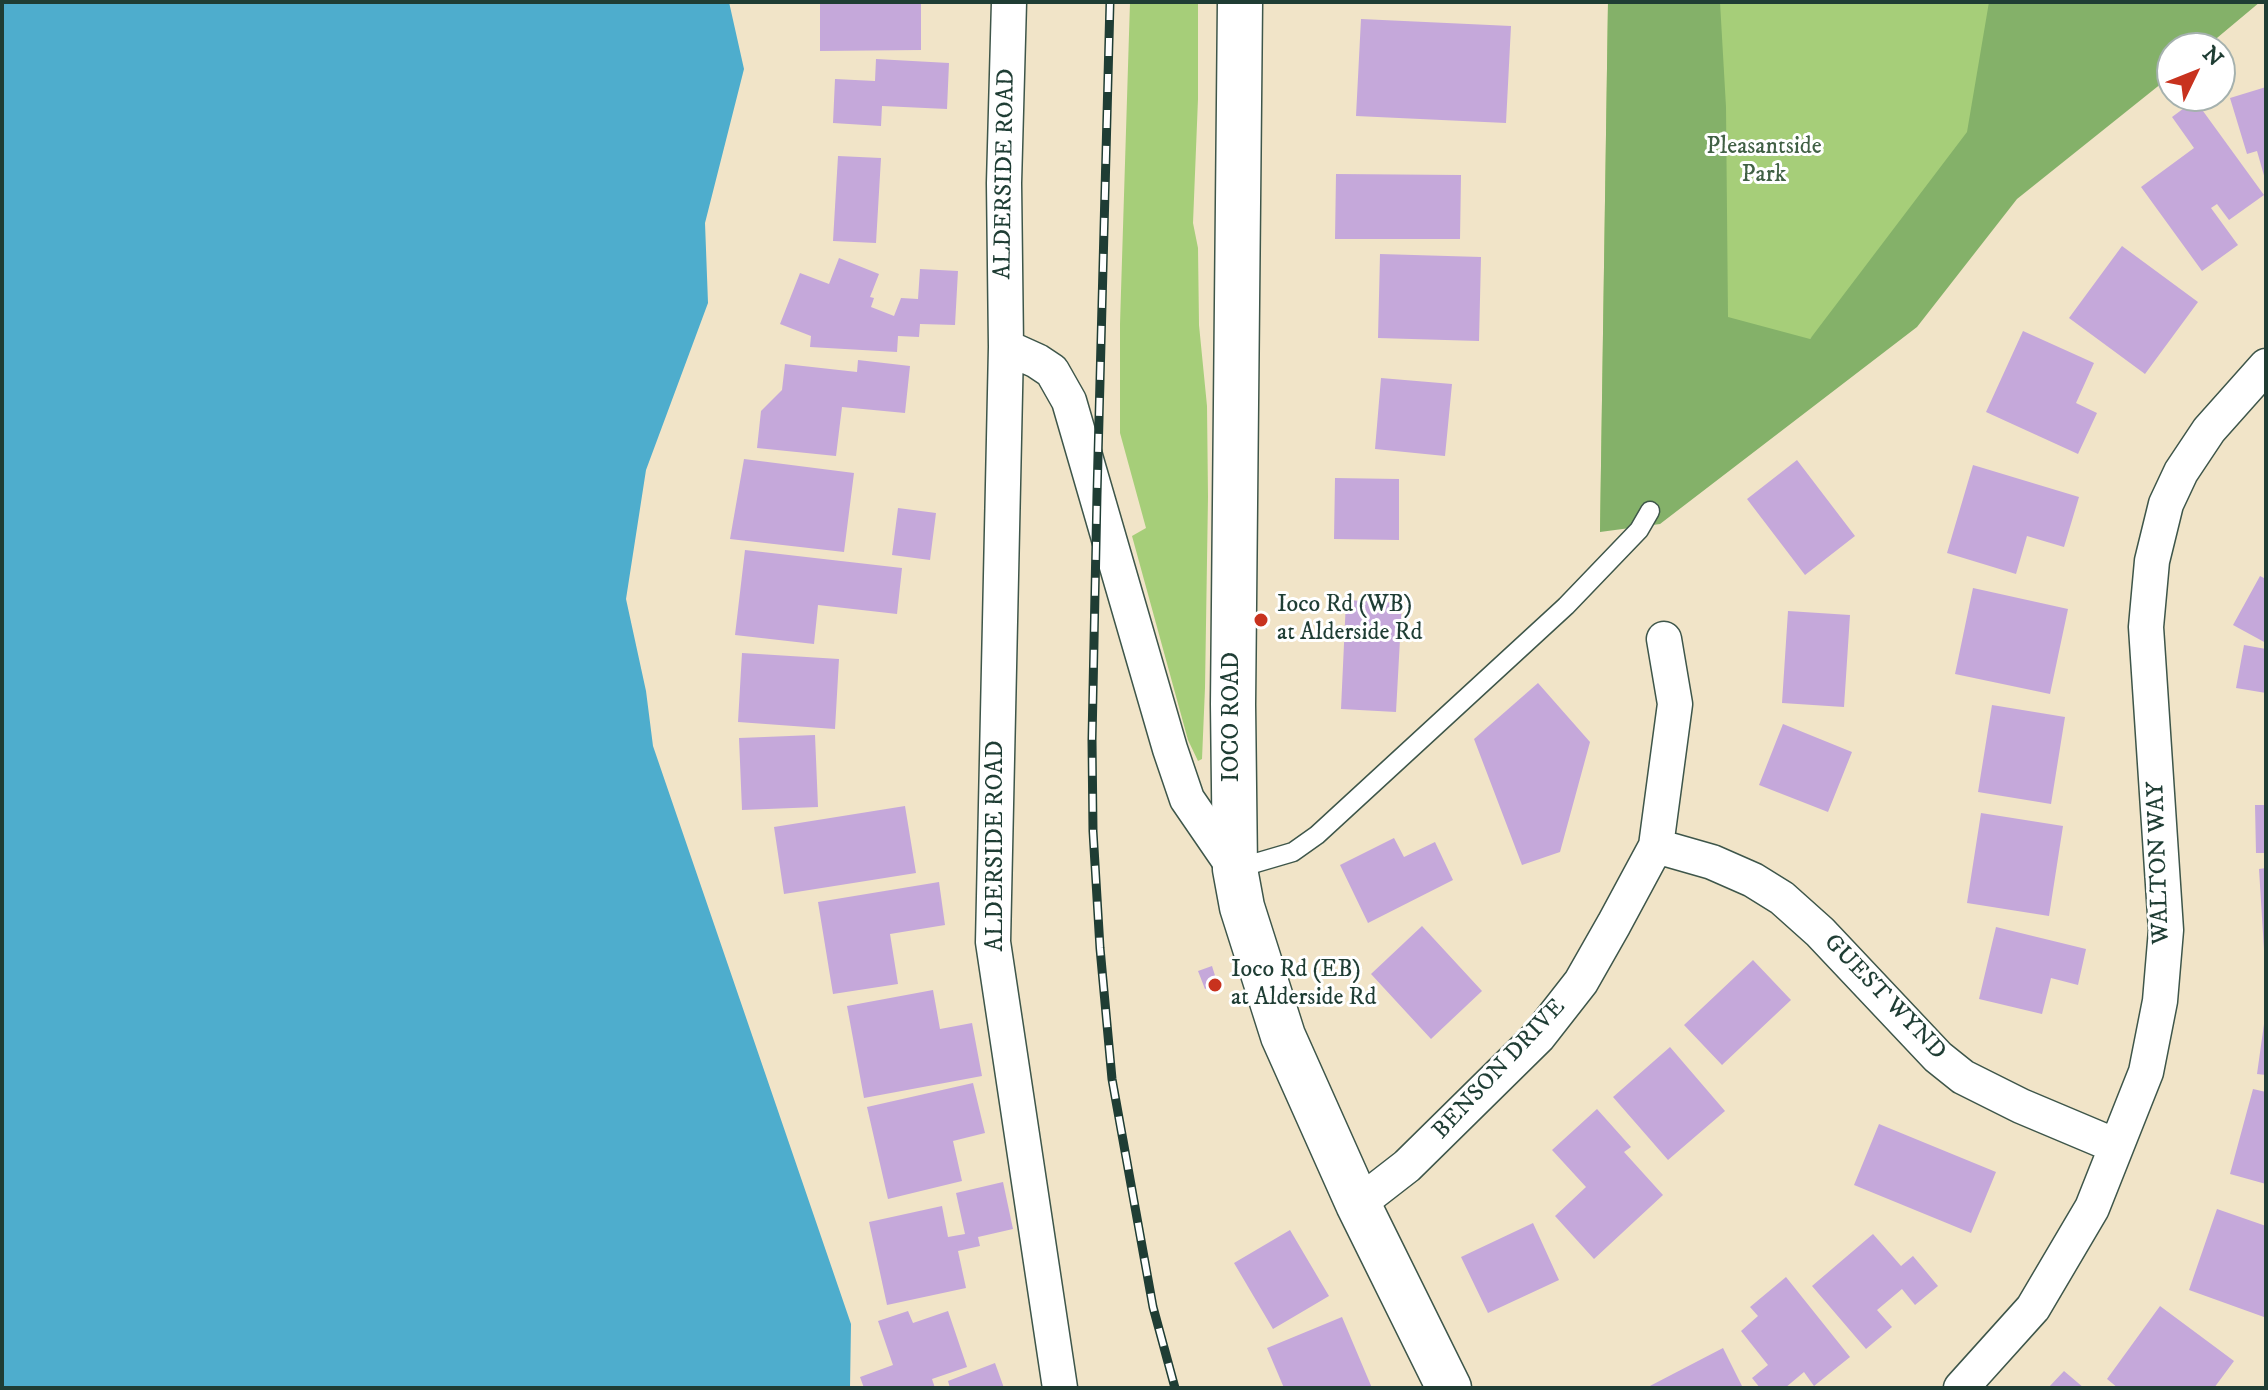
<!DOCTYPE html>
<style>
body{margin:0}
#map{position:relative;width:2268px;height:1390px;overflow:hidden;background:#f1e4c8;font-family:"IM FELL DW Pica",serif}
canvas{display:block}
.frame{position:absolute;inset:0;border:4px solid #1f3d34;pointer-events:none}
.north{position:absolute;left:2156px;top:32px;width:80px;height:80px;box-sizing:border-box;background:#fff;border:2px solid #a5b1ae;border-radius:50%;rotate:47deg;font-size:22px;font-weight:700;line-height:32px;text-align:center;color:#1f3d34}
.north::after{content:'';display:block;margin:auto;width:28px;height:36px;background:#c8321e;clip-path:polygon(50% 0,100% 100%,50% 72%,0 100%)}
</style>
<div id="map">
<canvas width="2268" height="1390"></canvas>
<div class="frame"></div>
<div class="north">N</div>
</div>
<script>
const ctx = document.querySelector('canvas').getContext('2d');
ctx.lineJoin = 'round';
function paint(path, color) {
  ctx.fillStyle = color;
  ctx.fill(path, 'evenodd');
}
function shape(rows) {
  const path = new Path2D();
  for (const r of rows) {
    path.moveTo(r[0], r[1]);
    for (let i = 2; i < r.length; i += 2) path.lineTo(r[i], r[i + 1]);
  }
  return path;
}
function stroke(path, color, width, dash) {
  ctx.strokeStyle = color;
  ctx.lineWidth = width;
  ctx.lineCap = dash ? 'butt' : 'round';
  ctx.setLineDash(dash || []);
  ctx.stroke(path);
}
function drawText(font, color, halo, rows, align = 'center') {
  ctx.font = font + ' "IM FELL DW Pica",serif';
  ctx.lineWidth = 6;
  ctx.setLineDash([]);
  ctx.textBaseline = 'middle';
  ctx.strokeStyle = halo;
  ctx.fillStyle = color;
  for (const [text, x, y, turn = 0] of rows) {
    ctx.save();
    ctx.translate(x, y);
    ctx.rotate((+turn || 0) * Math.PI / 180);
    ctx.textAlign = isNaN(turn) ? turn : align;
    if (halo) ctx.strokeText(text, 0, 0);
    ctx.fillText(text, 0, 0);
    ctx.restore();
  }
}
paint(shape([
 [1130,2,1198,2,1198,99,1193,223,1198,248,1199,325,1207,406,1208,497,1205,688,1202,759,1198,761,1188,740,1132,536,1146,528,1120,433,1120,324],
 [1608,2,2166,2,1810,339,1600,532]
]), '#a6ce79');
paint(shape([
 [1608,2,1720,2,1726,107,1728,317,1810,339,1967,132,1989,2,2260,2,2205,48,2172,48,2172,75,2017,199,1917,327,1660,524,1600,532]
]), '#84b169');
paint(shape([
 [2,2,729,2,744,69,705,223,708,303,646,470,626,599,646,691,653,746,851,1324,850,1388,2,1388]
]), '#4eadcd');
paint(shape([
 [820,2,921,2,921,50,820,51],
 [1361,19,1511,26,1506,123,1356,116],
 [876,59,949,63,947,109,882,106,881,126,833,123,835,79,875,81],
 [2266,87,2266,179,2265,179,2257,151,2247,154,2230,98],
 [2195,100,2264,195,2229,220,2217,204,2211,208,2238,245,2202,271,2141,187,2194,148,2172,117],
 [838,156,881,158,876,243,833,241],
 [1336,174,1461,175,1460,239,1335,239],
 [2122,246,2198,302,2145,374,2069,318],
 [1380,254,1481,257,1479,341,1378,338],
 [839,258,879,274,870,297,874,298,871,307,894,316,901,298,918,299,920,269,958,271,955,325,920,324,919,337,898,336,897,352,810,347,811,336,780,324,800,273,829,284],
 [2023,331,2094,363,2076,403,2097,413,2078,454,1986,412],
 [858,360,910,366,905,413,842,407,836,456,757,448,761,411,782,390,785,364,857,372],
 [1381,378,1452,384,1445,456,1375,449],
 [744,459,854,473,844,552,730,539],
 [1797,460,1855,536,1805,575,1747,499],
 [1973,465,2079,497,2064,547,2027,536,2016,574,1947,553],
 [1335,478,1399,479,1399,540,1334,539],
 [898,508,936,513,930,560,892,555],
 [745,550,902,568,897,614,818,605,814,644,735,635],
 [2260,576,2266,579,2266,643,2233,625],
 [1973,588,2068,609,2050,694,1955,674],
 [1346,600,1402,603,1396,712,1341,709],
 [1788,611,1850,615,1844,707,1782,703],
 [2244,645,2266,649,2266,693,2236,688],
 [742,653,839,659,835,729,738,722],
 [1538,683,1590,742,1560,852,1522,865,1474,739],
 [1992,705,2065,717,2051,804,1978,792],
 [1783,724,1852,752,1828,812,1759,785],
 [815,735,818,807,742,810,739,738],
 [2255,805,2266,805,2266,853,2256,853],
 [905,806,916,873,784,894,774,827],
 [1981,813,2063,826,2049,916,1967,903],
 [1394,838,1404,857,1435,842,1453,880,1368,923,1340,865],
 [2266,868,2266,950,2264,950,2259,869],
 [939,882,945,925,890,934,898,984,833,994,818,902],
 [1422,926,1482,991,1431,1039,1371,974],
 [1996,927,2086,949,2078,985,2051,978,2042,1014,1979,999],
 [1753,960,1791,1000,1722,1065,1684,1025],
 [1212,966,1218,985,1205,989,1198,971],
 [933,990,940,1029,972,1023,982,1076,864,1098,847,1006],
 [2264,1024,2266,1024,2266,1075,2257,1074],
 [1670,1047,1725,1111,1668,1160,1613,1097],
 [973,1083,985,1133,953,1141,962,1181,888,1199,867,1107],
 [2253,1089,2266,1092,2266,1184,2230,1174],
 [1597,1109,1631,1147,1624,1152,1663,1195,1594,1259,1555,1216,1586,1187,1552,1150],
 [1879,1124,1996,1172,1971,1233,1854,1185],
 [1003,1182,1013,1229,978,1237,980,1246,958,1251,966,1288,887,1305,869,1222,942,1206,948,1237,965,1234,956,1193],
 [2217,1209,2266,1226,2264,1317,2189,1290],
 [1533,1223,1559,1280,1488,1313,1461,1257],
 [1290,1230,1329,1296,1273,1329,1234,1263],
 [1873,1234,1901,1266,1913,1256,1938,1286,1915,1305,1902,1289,1877,1310,1892,1327,1866,1349,1812,1286],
 [1786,1277,1850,1357,1814,1386,1804,1372,1785,1388,1760,1388,1752,1378,1768,1365,1741,1331,1758,1316,1750,1307],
 [2160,1306,2234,1361,2214,1388,2118,1388,2107,1379],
 [908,1311,913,1323,948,1311,967,1367,932,1379,935,1388,864,1388,860,1377,893,1365,878,1321],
 [1342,1317,1372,1388,1284,1388,1267,1348],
 [1723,1348,1743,1388,1646,1388],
 [995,1363,1004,1388,950,1388,948,1381],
 [2064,1371,2084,1388,2048,1388]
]), '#c5a8da');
const service = shape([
 [1235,869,1293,852,1317,835,1566,606,1639,530,1650,511]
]);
const minor = shape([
 [1009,2,1004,183,1006,347,993,942,1060,1388],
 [1006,347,1037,361,1052,371,1069,401,1170,749,1187,799,1235,869],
 [1656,846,1712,862,1753,880,1782,898,1820,932,1938,1057,1963,1077,2021,1106,2116,1146],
 [1358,1204,1407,1166,1538,1037,1581,982,1614,924,1656,846,1675,704,1664,639],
 [1961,1388,2033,1308,2092,1208,2146,1072,2160,1001,2166,930,2146,627,2152,561,2166,504,2181,472,2209,430,2266,366]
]);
const secondary = shape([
 [1240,2,1233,704,1235,869,1242,907,1283,1036,1358,1204,1449,1388]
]);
stroke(service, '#3e564a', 21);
stroke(minor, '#3e564a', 37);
stroke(secondary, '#3e564a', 47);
stroke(service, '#fff', 18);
stroke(minor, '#fff', 34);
stroke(secondary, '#fff', 44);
const rail = shape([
 [1110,2,1097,494,1092,740,1093,831,1100,948,1112,1079,1153,1307,1175,1388]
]);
stroke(rail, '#1f3d34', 9);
stroke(rail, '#fff', 6, [18]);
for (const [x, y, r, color] of [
 [1261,620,8,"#c8321e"],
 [1215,985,8,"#c8321e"]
]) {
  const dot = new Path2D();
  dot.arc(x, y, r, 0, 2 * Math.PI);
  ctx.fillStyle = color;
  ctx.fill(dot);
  stroke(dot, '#fff', 3);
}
drawText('24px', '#416145', '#fff', [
 ["Pleasantside",1764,148],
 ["Park",1764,176]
]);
drawText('24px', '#1f3d34', '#fff', [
 ["ALDERSIDE ROAD",1006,174,-89],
 ["IOCO ROAD",1233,717,-90],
 ["ALDERSIDE ROAD",997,846,-90],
 ["WALTON WAY",2160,863,-92],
 ["GUEST WYND",1884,998,46],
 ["BENSON DRIVE",1500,1070,-47]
]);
drawText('24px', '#1f3d34', '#fff', [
 ["Ioco Rd (WB)",1277,606],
 ["at Alderside Rd",1277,634],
 ["Ioco Rd (EB)",1231,971],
 ["at Alderside Rd",1231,999]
], 'left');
</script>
